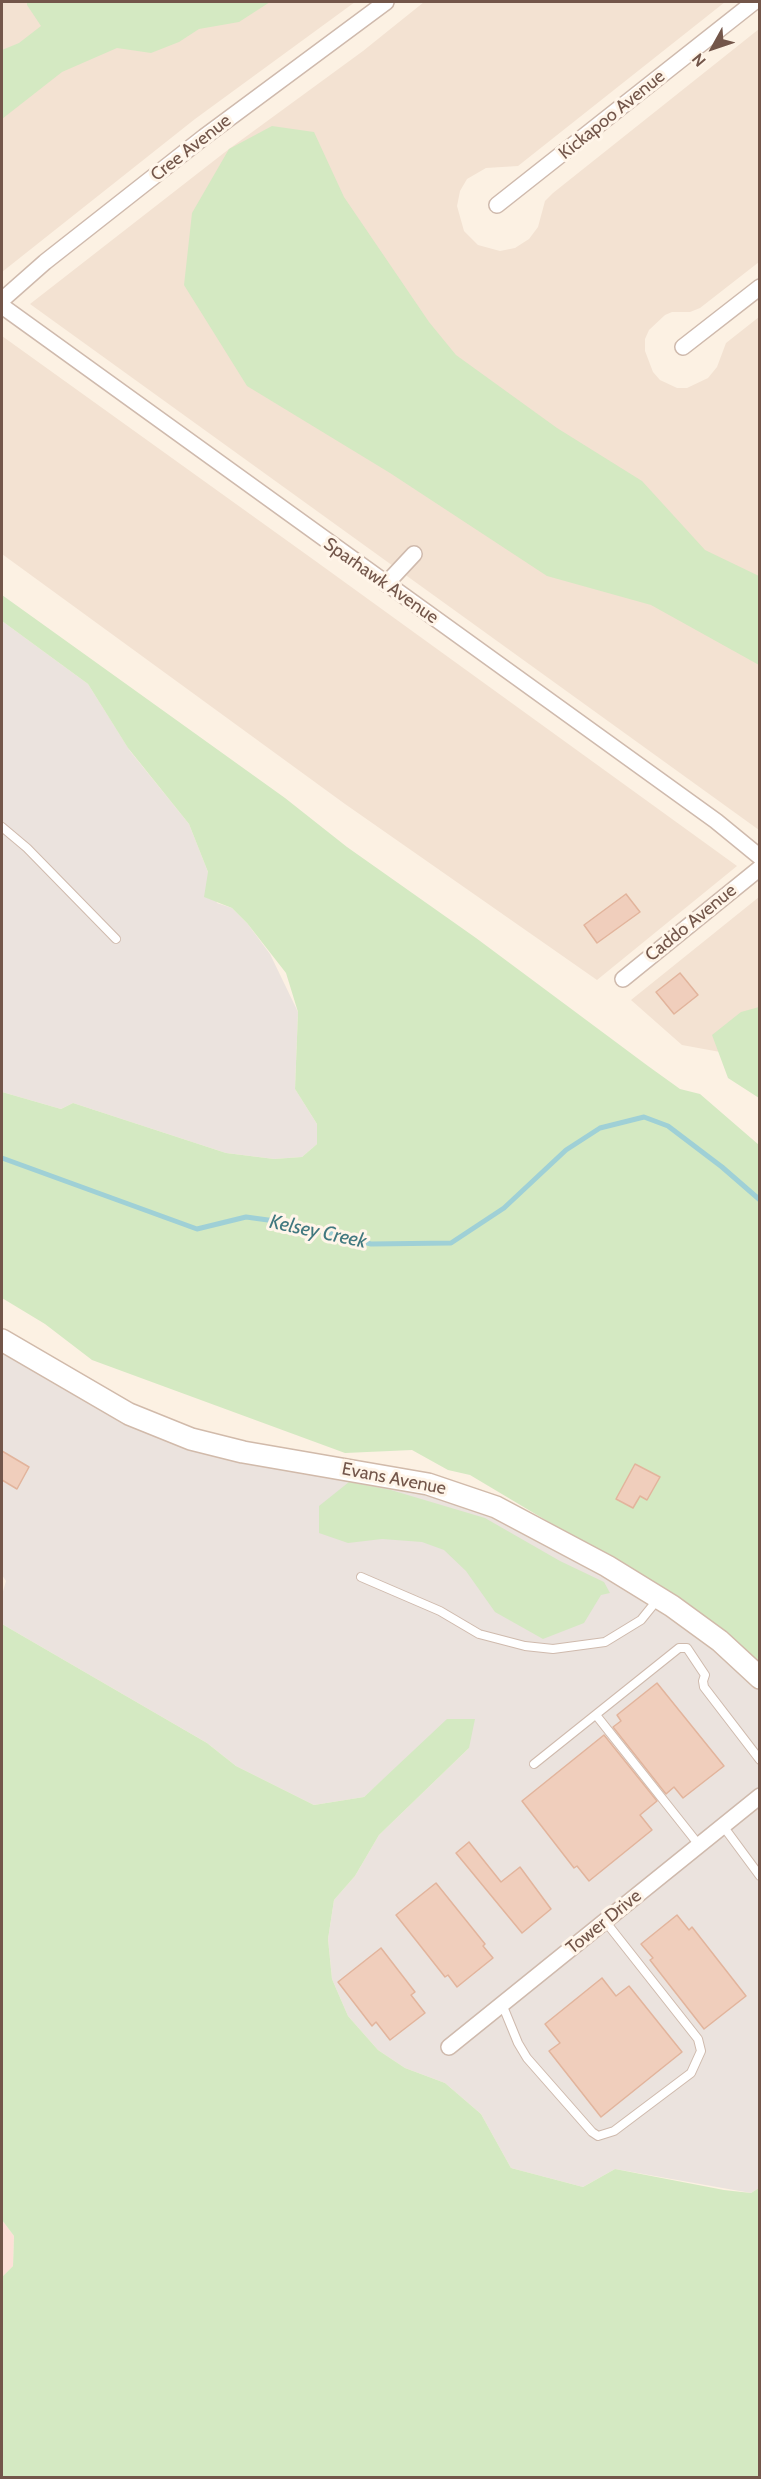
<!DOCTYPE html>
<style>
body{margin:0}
#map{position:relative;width:761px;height:2479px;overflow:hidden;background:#fcf1e3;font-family:Cabin,sans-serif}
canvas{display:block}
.frame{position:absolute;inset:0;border:3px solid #73564a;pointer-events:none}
.north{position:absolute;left:683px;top:18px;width:60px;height:60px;-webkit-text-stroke:4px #fff5e9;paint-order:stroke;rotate:230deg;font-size:16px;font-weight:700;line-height:24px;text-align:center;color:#73564a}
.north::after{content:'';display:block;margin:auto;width:21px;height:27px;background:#73564a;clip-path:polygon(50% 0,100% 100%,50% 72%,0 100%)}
</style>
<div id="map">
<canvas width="761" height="2479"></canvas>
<div class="frame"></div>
<div class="north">N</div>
</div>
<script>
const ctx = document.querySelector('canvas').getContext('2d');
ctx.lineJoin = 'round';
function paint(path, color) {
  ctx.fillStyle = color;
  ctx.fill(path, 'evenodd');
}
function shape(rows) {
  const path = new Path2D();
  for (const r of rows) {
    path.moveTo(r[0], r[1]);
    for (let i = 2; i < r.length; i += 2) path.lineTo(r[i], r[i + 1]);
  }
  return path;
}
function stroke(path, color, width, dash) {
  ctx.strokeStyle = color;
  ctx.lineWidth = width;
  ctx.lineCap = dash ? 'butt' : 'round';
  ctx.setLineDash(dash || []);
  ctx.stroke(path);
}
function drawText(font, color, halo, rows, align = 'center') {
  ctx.font = font + ' Cabin,sans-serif';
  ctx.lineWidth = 6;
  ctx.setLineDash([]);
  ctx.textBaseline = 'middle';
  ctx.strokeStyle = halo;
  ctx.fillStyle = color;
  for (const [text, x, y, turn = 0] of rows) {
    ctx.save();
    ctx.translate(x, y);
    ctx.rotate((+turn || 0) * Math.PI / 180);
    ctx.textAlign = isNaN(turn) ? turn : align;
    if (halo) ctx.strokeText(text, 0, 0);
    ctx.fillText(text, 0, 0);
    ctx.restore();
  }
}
paint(shape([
 [2,2,355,2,195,119,2,272],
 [424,2,725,2,518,166,486,168,467,179,460,191,457,206,464,231,478,245,500,251,515,248,529,239,538,227,545,201,553,193,759,29,759,262,700,308,690,312,672,312,665,315,649,330,645,339,645,351,653,372,660,380,677,388,687,388,708,378,717,367,726,343,759,317,759,830,30,304,229,149,363,51],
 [2,336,314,560,737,866,597,980,345,804,2,554],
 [759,897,759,1035,731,1054,682,1045,631,1000]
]), '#f3e2d2');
paint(shape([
 [2,2220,14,2236,13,2266,2,2277]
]), '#fce0d7');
paint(shape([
 [2,621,88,684,130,751,189,824,208,872,217,903,232,908,247,923,270,954,298,1012,295,1089,317,1124,317,1144,302,1157,274,1159,226,1153,73,1103,61,1109,2,1092],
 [2,1340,159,1428,428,1484,607,1566,759,1678,759,2188,751,2193,615,2169,583,2187,511,2168,481,2114,445,2083,405,2068,378,2050,348,2016,332,1979,328,1939,334,1900,355,1876,379,1835,469,1748,393,1771,364,1797,314,1805,236,1766,207,1743,2,1624,2,1595,6,1581,2,1575]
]), '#ebe3de');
paint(shape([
 [27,2,270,2,239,22,199,29,179,42,151,53,117,48,62,72,2,119,2,50,19,43,41,26,27,5],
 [272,126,314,132,344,197,429,322,456,355,557,428,642,481,705,550,759,576,759,665,651,605,547,576,390,473,247,386,184,285,192,213,229,149],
 [2,595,285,798,347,847,476,938,648,1066,680,1089,700,1094,759,1145,759,1666,636,1574,470,1475,448,1470,412,1450,345,1453,92,1360,45,1324,2,1298,2,1092,61,1109,73,1103,226,1153,274,1159,302,1157,317,1144,317,1124,295,1089,298,1012,286,973,247,923,232,908,204,897,208,872,189,824,128,748,88,684,2,621],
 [759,1007,760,1007,759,1098,728,1078,712,1035,741,1012],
 [349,1482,391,1490,485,1518,560,1561,604,1582,610,1593,601,1595,584,1623,543,1639,495,1612,466,1571,444,1550,422,1542,382,1539,348,1543,319,1533,319,1506],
 [2,1624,207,1743,236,1766,314,1805,364,1797,447,1719,475,1719,469,1748,379,1835,355,1876,334,1900,328,1939,332,1979,348,2016,378,2050,405,2068,445,2083,481,2114,511,2168,583,2187,615,2169,724,2190,751,2193,759,2188,759,2477,2,2477,2,2277,13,2266,14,2236,2,2220]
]), '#d4e9c2');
stroke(shape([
 [2,1158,197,1229,246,1217,290,1223,371,1244,451,1243,504,1208,566,1150,600,1128,644,1117,668,1126,722,1167,760,1200]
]), '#9fd0d6', 5);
const building = shape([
 [626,894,640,912,597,943,584,925,626,894],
 [680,973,698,995,674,1014,656,992,680,973],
 [2,1451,29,1467,17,1489,2,1480,2,1451],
 [635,1464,660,1477,647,1500,640,1496,633,1508,616,1499,635,1464],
 [657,1683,724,1766,683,1798,674,1787,666,1794,613,1727,621,1721,617,1715,657,1683],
 [604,1735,657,1801,640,1815,652,1830,589,1881,577,1866,574,1868,522,1801,604,1735],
 [469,1842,501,1882,520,1867,551,1909,522,1933,456,1853,469,1842],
 [436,1883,485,1944,483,1946,493,1958,457,1987,448,1975,445,1977,396,1915,436,1883],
 [677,1915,689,1930,692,1927,746,1996,704,2029,650,1960,653,1958,641,1944,677,1915],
 [381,1948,415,1992,411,1995,425,2013,390,2040,376,2022,372,2026,338,1982,381,1948],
 [602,1978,616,1996,629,1986,682,2052,601,2117,549,2051,560,2043,545,2024,602,1978]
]);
paint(building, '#f0cebc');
stroke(building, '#e2b49c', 1.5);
const lane = shape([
 [2,827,27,848,116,939],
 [361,1577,440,1611,479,1634,525,1646,553,1649,605,1642,641,1620,658,1599],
 [596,1715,699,1845],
 [534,1764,679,1648,687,1648,705,1675,703,1681,704,1687,760,1760],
 [723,1826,760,1876],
 [502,2004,518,2043,527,2058,592,2132,598,2136,614,2131,691,2073,701,2051,698,2039,605,1921]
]);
const street = shape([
 [497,205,754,2],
 [2,300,45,262,204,137,386,2],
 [2,306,716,821,760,857],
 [683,347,760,287],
 [386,584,414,554],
 [623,979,760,868],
 [449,2047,760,1796]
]);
const secondary = shape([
 [2,1340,129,1414,191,1439,243,1452,428,1484,496,1507,607,1566,672,1606,720,1641,760,1678]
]);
stroke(lane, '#cfbaad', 10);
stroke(street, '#cfbaad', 18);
stroke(secondary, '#d1baaa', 24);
stroke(lane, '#fff', 8);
stroke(street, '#fff', 15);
stroke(secondary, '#fff', 21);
drawText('18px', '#73564a', '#fff5e9', [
 ["Kickapoo Avenue",612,115,-39],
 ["Cree Avenue",191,148,-38],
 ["Sparhawk Avenue",381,581,35],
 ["Caddo Avenue",691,923,-39],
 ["Evans Avenue",394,1479,11],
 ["Tower Drive",604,1922,-39]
]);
drawText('italic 20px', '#41787f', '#fff5e9', [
 ["Kelsey Creek",318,1232,12]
]);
</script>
